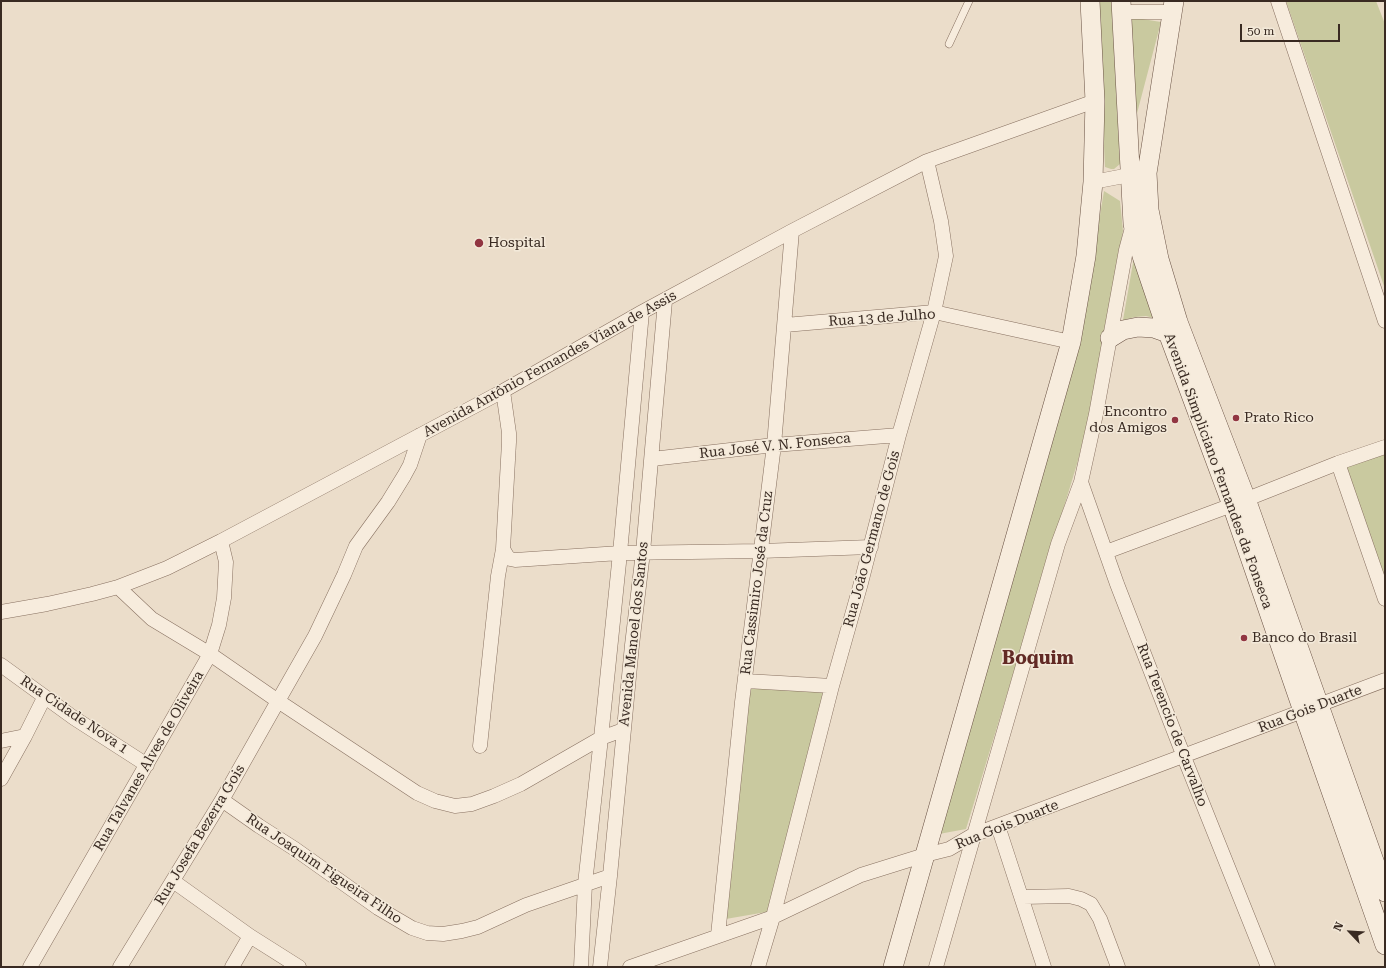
<!DOCTYPE html>
<meta charset="utf-8">
<style>
body{margin:0}
#map{position:relative;width:1386px;height:968px;overflow:hidden;background:#ebddca;font-family:"Roboto Serif",serif}
canvas{display:block}
.frame{position:absolute;inset:0;border:2px solid #392a22;pointer-events:none}
.north{position:absolute;left:1330px;top:912px;width:40px;height:40px;-webkit-text-stroke:3px #f3e9d9;paint-order:stroke;rotate:295deg;font-size:11px;font-weight:700;line-height:16px;text-align:center;color:#392a22}
.north::after{content:'';display:block;margin:auto;width:14px;height:18px;background:#392a22;clip-path:polygon(50% 0,100% 100%,50% 72%,0 100%)}
.scale{position:absolute;left:1240px;top:24px;width:100px;height:18px;box-sizing:border-box;border:2px solid #392a22;border-top:0;padding-left:5px;font-size:12px;line-height:14px;white-space:nowrap;color:#392a22;-webkit-text-stroke:3px #f3e9d9;paint-order:stroke}
</style>
<div id="map">
<canvas width="1386" height="968"></canvas>
<div class="frame"></div>
<div class="north">N</div>
<div class="scale">50 m</div>
</div>
<script>
const ctx = document.querySelector('canvas').getContext('2d');
ctx.lineJoin = 'round';
function paint(path, color) {
  ctx.fillStyle = color;
  ctx.fill(path, 'evenodd');
}
function shape(rows) {
  const path = new Path2D();
  for (const r of rows) {
    path.moveTo(r[0], r[1]);
    for (let i = 2; i < r.length; i += 2) path.lineTo(r[i], r[i + 1]);
  }
  return path;
}
function stroke(path, color, width, dash) {
  ctx.strokeStyle = color;
  ctx.lineWidth = width;
  ctx.lineCap = dash ? 'butt' : 'round';
  ctx.setLineDash(dash || []);
  ctx.stroke(path);
}
function drawText(font, color, halo, rows, align = 'center') {
  ctx.font = font + ' "Roboto Serif",serif';
  ctx.lineWidth = 3;
  ctx.setLineDash([]);
  ctx.textBaseline = 'middle';
  ctx.strokeStyle = halo;
  ctx.fillStyle = color;
  for (const [text, x, y, turn = 0] of rows) {
    ctx.save();
    ctx.translate(x, y);
    ctx.rotate((+turn || 0) * Math.PI / 180);
    ctx.textAlign = isNaN(turn) ? turn : align;
    if (halo) ctx.strokeText(text, 0, 0);
    ctx.fillText(text, 0, 0);
    ctx.restore();
  }
}
paint(shape([
 [1097,1,1112,1,1120,164,1114,169,1111,169,1105,167],
 [1286,1,1376,1,1385,24,1385,289],
 [1130,17,1161,22,1135,121],
 [1104,191,1120,201,1123,231,1089,417,1077,464,966,829,939,834,1097,233],
 [1134,257,1158,319,1146,316,1135,317,1123,320],
 [1385,452,1385,608,1335,469],
 [750,688,830,689,772,911,720,920]
]), '#c9c99f');
const lane = shape([
 [949,44,969,1]
]);
const street = shape([
 [1278,1,1385,321],
 [1122,12,1171,12],
 [1093,182,1140,173],
 [785,325,934,312,1071,342],
 [503,391,509,433,509,442,503,549,507,556,510,559,515,560,620,553,761,551,871,547],
 [1385,447,1338,463,1385,599],
 [652,459,774,445,899,435],
 [1081,482,1117,584,1184,757,1268,967],
 [1106,552,1232,505,1338,463],
 [118,587,152,619,210,654,278,701,417,793,435,801,455,806,472,804,494,796,521,784,601,738,623,730],
 [1,612,47,604,92,594,118,587,167,568,221,541,503,391,642,312,792,231,927,161,1095,101],
 [1,665,74,718,147,765],
 [746,681,832,686],
 [1,741,25,736],
 [480,746,498,576,503,549],
 [1,779,25,736,44,698],
 [222,800,259,826,295,849,378,908,412,928,427,933,443,934,462,931,478,927,526,905,610,876],
 [998,826,1044,967],
 [173,881,250,936,299,967],
 [1023,897,1069,896,1081,899,1091,904,1100,919,1118,967],
 [718,935,742,702,774,445,792,231],
 [30,967,210,654,219,625,224,598,226,562,221,541],
 [120,967,222,800,278,701,315,636,344,575,356,546,388,502,404,476,410,465,420,435],
 [232,967,250,936],
 [581,967,585,884,601,738,620,553,642,312],
 [600,967,610,876,632,645,643,552,665,301],
 [630,967,773,917,861,875,925,855,949,849,973,835,1385,680],
 [758,967,773,917,832,686,861,583,899,435,934,312,946,256,941,221,927,161],
 [936,967,1058,544,1081,482,1096,414,1126,250,1133,224]
]);
const secondary = shape([
 [1121,1,1133,224,1142,256,1168,333,1232,505,1303,711,1385,945],
 [1174,1,1147,173,1149,210,1159,259,1178,322,1246,499,1385,892],
 [1110,338,1123,330,1138,327,1154,328,1168,333],
 [893,967,1071,342,1086,256,1093,182,1095,101,1090,1]
]);
stroke(lane, '#877060', 8);
stroke(street, '#877060', 15);
stroke(secondary, '#695143', 20);
stroke(lane, '#f7ecdd', 7);
stroke(street, '#f7ecdd', 14);
stroke(secondary, '#f7ecdd', 19);
for (const [x, y, r, color] of [
 [479,243,5,"#913541"],
 [1236,418,4,"#913541"],
 [1175,420,4,"#913541"],
 [1244,638,4,"#913541"]
]) {
  const dot = new Path2D();
  dot.arc(x, y, r, 0, 2 * Math.PI);
  ctx.fillStyle = color;
  ctx.fill(dot);
  stroke(dot, '#f3e9d9', 1.5);
}
drawText('14px', '#392a22', '#f3e9d9', [
 ["Hospital",488,243],
 ["Encontro",1167,412,"right"],
 ["dos Amigos",1167,428,"right"],
 ["Prato Rico",1244,418],
 ["Banco do Brasil",1252,638]
], 'left');
drawText('14px', '#392a22', '#f3e9d9', [
 ["Rua 13 de Julho",882,318,-4],
 ["Avenida Antônio Fernandes Viana de Assis",550,364,-29],
 ["Rua José V. N. Fonseca",775,446,-6],
 ["Avenida Simpliciano Fernandes da Fonseca",1218,471,70],
 ["Rua João Germano de Gois",872,539,-75],
 ["Rua Cassimiro José da Cruz",757,583,-83],
 ["Avenida Manoel dos Santos",634,634,-84],
 ["Rua Gois Duarte",1310,709,-21],
 ["Rua Cidade Nova 1",74,715,34],
 ["Rua Terencio de Carvalho",1172,725,69],
 ["Rua Talvanes Alves de Oliveira",149,761,-60],
 ["Rua Gois Duarte",1007,825,-22],
 ["Rua Josefa Bezerra Gois",200,835,-59],
 ["Rua Joaquim Figueira Filho",324,869,34]
]);
drawText('bold 18px', '#622a25', '#f3e9d9', [
 ["Boquim",1038,659]
]);
</script>
